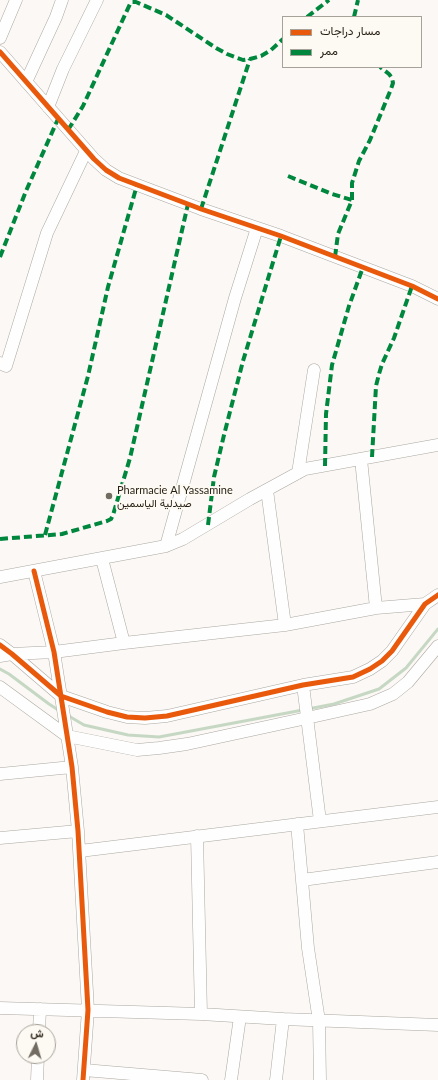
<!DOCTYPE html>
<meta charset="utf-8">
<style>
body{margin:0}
#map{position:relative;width:438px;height:1080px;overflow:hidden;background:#fbf8f5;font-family:Lato,Vazirmatn,sans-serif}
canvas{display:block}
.legend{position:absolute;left:282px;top:16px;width:140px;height:52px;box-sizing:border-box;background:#fdf9f3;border:1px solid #a7a299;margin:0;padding:5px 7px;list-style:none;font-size:12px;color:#261f13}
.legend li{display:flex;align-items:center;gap:8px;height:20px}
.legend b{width:20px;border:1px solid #a7a299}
.north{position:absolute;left:16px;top:1024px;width:40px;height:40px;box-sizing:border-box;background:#fdf9f3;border:1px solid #a7a299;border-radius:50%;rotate:5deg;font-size:11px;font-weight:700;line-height:16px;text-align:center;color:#261f13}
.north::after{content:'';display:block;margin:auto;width:14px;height:18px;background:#716b62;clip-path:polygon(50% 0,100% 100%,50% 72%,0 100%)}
</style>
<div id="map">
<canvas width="438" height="1080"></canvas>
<ul class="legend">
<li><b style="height:5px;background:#e8590c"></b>مسار دراجات</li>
<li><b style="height:5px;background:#00873e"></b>ممر</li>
</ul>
<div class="north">ش</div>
</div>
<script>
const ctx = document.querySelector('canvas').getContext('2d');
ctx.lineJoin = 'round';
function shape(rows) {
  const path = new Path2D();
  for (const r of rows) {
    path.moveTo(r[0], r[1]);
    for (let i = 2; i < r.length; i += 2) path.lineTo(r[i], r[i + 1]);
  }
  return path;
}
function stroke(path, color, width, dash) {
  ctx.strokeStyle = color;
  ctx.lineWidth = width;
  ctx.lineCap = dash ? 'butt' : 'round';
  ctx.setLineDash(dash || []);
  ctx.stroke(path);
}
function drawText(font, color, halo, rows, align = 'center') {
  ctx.font = font + ' Lato,Vazirmatn,sans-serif';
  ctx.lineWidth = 4;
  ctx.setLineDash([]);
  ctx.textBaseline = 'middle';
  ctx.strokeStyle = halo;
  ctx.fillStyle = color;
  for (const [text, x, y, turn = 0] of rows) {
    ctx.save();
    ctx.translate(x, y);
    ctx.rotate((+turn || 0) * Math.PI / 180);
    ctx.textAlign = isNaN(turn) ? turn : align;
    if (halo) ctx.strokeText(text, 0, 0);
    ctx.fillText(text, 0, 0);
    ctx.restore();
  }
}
stroke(shape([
 [0,669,9,674,49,704,60,711],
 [308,709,334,704,379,689,406,668,438,629],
 [67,715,84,725,128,735,159,737,303,710]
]), '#c6d8c3', 3);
const minor = shape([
 [0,38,16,0],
 [0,52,94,159,106,170,119,178,201,209,281,236,412,286,438,299],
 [26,82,56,17,62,0],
 [48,107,63,69,97,0],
 [0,363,6,366,47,233,86,151],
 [361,459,376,608],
 [298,473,314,370],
 [267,490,285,625],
 [166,546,235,298,257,228],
 [102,559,124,643],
 [34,571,54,652,72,767,78,831,88,1010,83,1080],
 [0,577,166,546,183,539,250,499,305,469,438,445],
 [0,645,12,654,61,696,107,712,127,717,145,718,167,716,303,685,353,677,370,669,382,661,392,651,425,604,438,595],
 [0,656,12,654,54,652,124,643,285,625,376,608,425,604],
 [303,685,320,821],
 [0,687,67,736,137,750,159,748,187,744,307,718,370,704,393,694,408,682,438,646],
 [0,774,72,767],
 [297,824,308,948,319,1021,320,1080],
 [197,836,201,1014],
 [0,838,78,831],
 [80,851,438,807],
 [302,880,438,862],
 [0,1008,201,1014,283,1019,438,1025],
 [39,1032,40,1009],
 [84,1070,202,1080],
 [37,1080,38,1056],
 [231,1080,240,1017],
 [276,1080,283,1019]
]);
stroke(minor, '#aca8a1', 13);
stroke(minor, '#fefefe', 12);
stroke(shape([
 [307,17,329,0],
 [354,17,358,0],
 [68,130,83,106,130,4,132,2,136,2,166,15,216,48,227,54,243,60,250,59,261,56,271,50,283,39],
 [288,176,332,194,352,200],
 [201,209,250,59],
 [0,257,26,191,58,119],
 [335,257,338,234,352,200,352,183,359,161,370,140,391,89,393,83,392,78,389,74,380,67],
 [372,457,376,386,379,374,382,364,394,338,412,286],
 [325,466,326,414,332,365,349,306,363,267],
 [208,525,214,477,224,435,243,361,281,236],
 [45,535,88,376,108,287,137,185],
 [0,539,62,534,107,521,111,519,113,515,130,458,188,204]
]), '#00873e', 4, [8, 4]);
stroke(shape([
 [0,52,94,159,106,170,119,178,201,209,281,236,412,286,438,299],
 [34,571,54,652,72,767,78,831,88,1010,83,1080],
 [0,645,12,654,61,696,107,712,127,717,145,718,167,716,303,685,353,677,370,669,382,661,392,651,425,604,438,595]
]), '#e8590c', 5);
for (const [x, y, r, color] of [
 [109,496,4,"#716b62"]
]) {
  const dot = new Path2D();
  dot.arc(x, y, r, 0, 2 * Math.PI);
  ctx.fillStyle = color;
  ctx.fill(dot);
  stroke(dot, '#fdf9f3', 1.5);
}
drawText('11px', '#261f13', '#fdf9f3', [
 ["Pharmacie Al Yassamine",117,490],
 ["صيدلية الياسمين",117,503]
], 'left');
</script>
